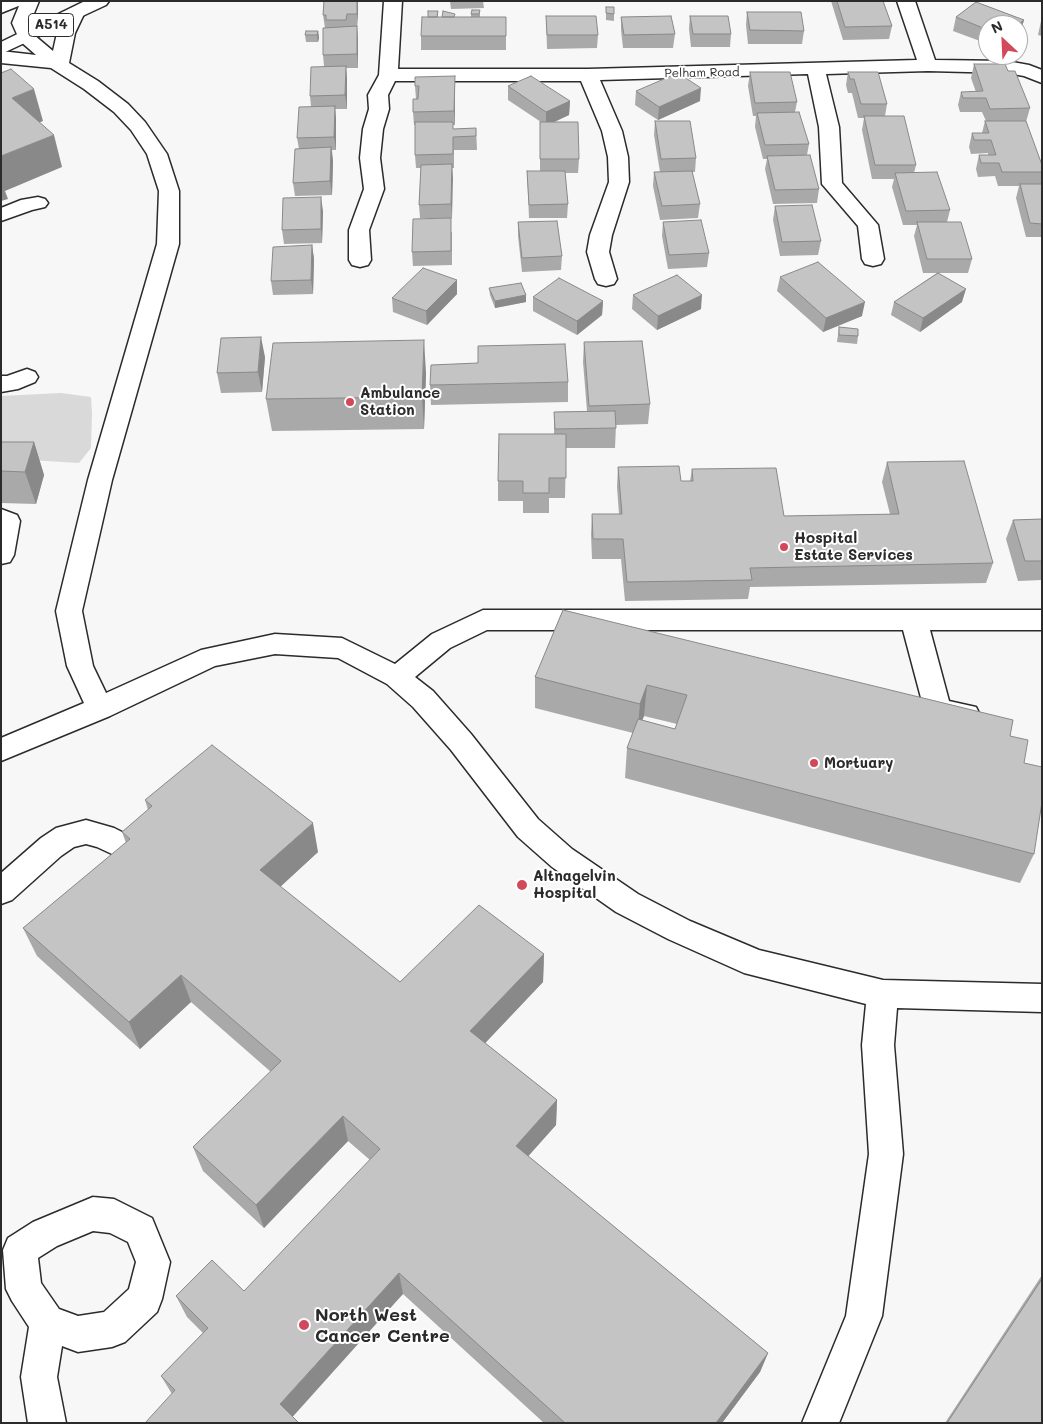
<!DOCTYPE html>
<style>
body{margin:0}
#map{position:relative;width:1043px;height:1424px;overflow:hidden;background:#f7f7f7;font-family:Mali,sans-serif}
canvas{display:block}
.frame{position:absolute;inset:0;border:2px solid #2b2b2b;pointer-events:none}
.north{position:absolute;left:978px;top:15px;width:50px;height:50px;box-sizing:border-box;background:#fff;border:1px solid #aaa;border-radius:50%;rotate:335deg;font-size:14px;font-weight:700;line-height:20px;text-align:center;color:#2b2b2b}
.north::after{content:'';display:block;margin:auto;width:18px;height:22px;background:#d1495b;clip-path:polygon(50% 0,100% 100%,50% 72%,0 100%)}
</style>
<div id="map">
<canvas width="1043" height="1424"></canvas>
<div class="frame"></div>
<div class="north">N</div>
</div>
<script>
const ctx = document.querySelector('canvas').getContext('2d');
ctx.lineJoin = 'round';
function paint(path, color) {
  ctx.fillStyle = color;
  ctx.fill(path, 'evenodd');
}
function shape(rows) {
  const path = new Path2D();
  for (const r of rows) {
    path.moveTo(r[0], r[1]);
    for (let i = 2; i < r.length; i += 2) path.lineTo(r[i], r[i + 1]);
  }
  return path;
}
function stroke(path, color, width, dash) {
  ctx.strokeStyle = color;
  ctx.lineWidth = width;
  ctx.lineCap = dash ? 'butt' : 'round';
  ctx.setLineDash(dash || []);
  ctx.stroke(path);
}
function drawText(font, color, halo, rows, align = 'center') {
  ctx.font = font + ' Mali,sans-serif';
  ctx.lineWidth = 4;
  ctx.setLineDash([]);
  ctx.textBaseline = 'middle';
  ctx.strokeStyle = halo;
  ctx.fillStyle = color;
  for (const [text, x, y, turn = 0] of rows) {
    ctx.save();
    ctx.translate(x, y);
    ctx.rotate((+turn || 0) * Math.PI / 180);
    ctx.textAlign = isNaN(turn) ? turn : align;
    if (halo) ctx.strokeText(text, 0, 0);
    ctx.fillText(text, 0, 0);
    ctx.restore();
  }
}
paint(shape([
 [61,393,91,397,92,413,91,448,79,463,30,460,1,446,1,396]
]), '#d9d9d9');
const minor = shape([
 [21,1,39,1,30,23,34,35,53,51,57,33,69,10,75,9,81,10,84,14,75,33,69,63,98,81,128,104,145,122,167,154,179,191,179,244,112,480,82,611,93,666,106,693,201,650,275,634,342,638,395,664,432,634,483,610,1042,610,1042,630,930,630,949,701,976,707,980,715,976,723,966,726,928,717,924,709,903,630,487,630,450,648,415,677,433,691,471,734,538,819,572,849,638,894,690,921,759,950,883,980,1042,984,1042,1012,897,1008,894,1045,903,1154,882,1316,839,1423,802,1423,846,1316,869,1154,862,1045,866,1004,744,973,668,939,616,912,552,867,518,837,451,750,413,707,387,684,338,658,275,654,215,666,110,716,1,761,1,738,84,703,67,666,56,611,88,480,157,244,159,191,147,154,131,130,114,112,84,89,51,68,1,63,1,51,36,55,20,41,12,23,21,1],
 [384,1,402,1,398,69,588,69,917,60,897,1,915,1,935,60,1007,61,1029,65,1042,70,1042,83,1024,76,1007,73,928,71,826,74,839,127,842,183,878,225,884,259,881,264,873,266,865,264,862,259,858,226,822,184,819,127,808,74,600,80,622,131,628,157,629,182,612,235,609,252,617,279,614,284,606,286,598,284,595,279,587,252,590,235,609,182,608,157,602,131,581,81,395,81,388,95,389,109,383,129,380,158,384,189,369,230,371,260,368,265,360,267,352,265,349,260,349,230,364,189,360,158,363,129,369,109,368,95,379,75,384,1],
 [38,197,45,199,48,203,45,207,32,210,1,221,1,208,21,200,38,197],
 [27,369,35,372,38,377,35,382,18,389,1,392,1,376,7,376,27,369],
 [1,509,17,515,20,521,14,555,10,562,1,564,1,509],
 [86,820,114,828,150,846,155,855,150,864,140,867,97,847,86,844,74,847,61,856,12,900,1,904,1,873,41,838,56,828,86,820],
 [93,1197,114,1199,152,1218,170,1262,162,1299,157,1312,125,1342,112,1347,78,1352,62,1346,57,1377,66,1423,28,1423,21,1377,29,1327,12,1301,6,1289,3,1250,8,1238,33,1222,93,1197],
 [93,1231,110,1233,128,1242,136,1262,129,1289,104,1312,78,1316,59,1309,41,1283,38,1258,57,1246,93,1231]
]);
const highway = shape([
 [1,1,24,1,21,5,1,13,1,1],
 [85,1,109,1,106,5,1,54,1,42,85,1]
]);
stroke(minor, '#2b2b2b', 3);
stroke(highway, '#2b2b2b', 3);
paint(minor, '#fff');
paint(highway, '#fff');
paint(shape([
 [324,1,358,1,357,27,358,40,358,68,346,68,347,79,347,109,335,109,336,119,336,150,332,150,333,161,332,195,295,196,293,183,299,149,297,138,311,106,310,96,324,66,323,55,325,28,323,15],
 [450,1,483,1,484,8,451,9],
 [831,1,883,1,892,26,889,39,843,40],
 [976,2,1024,20,1020,33,1018,35,1018,25,988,25,988,44,953,31,956,17],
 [606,7,614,7,614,21,606,20],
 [480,10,480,17,506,17,506,50,421,50,421,36,428,17,438,11,438,17,471,17,471,14],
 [747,12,804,31,802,44,748,44,746,25],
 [546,16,598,35,597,48,547,49],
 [690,16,731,34,730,47,691,47,689,29],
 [621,17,675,34,673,48,623,48,621,30],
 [1041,21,1042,21,1042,36,1038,35],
 [318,31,319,38,318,42,306,42,305,35],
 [974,64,1008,71,1030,108,1026,122,1042,165,1042,181,1041,184,1042,184,1042,237,1026,237,1016,198,1019,186,998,186,995,176,978,177,976,169,979,155,988,155,988,153,971,154,969,147,972,133,982,133,985,121,986,121,982,112,960,112,958,105,961,92,976,92,971,78],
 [750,72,797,102,795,112,809,144,807,155,819,189,817,203,773,204,765,169,767,159,763,159,755,127,756,116,753,116,748,86],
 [848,72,887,104,885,116,916,165,914,173,950,210,947,222,972,259,968,273,939,273,962,302,920,332,891,315,894,302,937,273,923,273,914,236,917,225,903,225,892,187,894,179,872,179,862,130,864,118,858,118,852,93,848,93,846,85],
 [415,86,455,90,455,125,453,125,453,129,476,128,477,150,454,150,454,168,452,168,452,218,420,218,419,205,421,168,416,168,415,155,415,125,414,125,413,112,416,99],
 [508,86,570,101,569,115,553,122,579,159,578,173,565,173,568,204,567,218,529,218,527,171,540,171,540,122,541,122,508,100],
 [636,91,700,101,658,120,635,105],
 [655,121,696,158,695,172,692,172,700,204,698,218,660,220,653,186,654,172,660,172,654,135],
 [775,206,821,241,818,255,780,256,773,220],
 [323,211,322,243,284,244,282,230],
 [518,222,562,256,561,270,522,272,518,236],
 [663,222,709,253,707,267,668,269,662,236],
 [452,232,452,265,413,266,412,252],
 [312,245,314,259,313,294,273,295,271,281],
 [780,277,862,316,823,332,777,291],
 [489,288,526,295,526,302,495,308,490,295],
 [457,294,427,325,393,312,392,298],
 [633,295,701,309,657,330,632,309],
 [533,297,603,301,602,315,577,335,533,311],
 [839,327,858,336,857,344,837,342],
 [584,342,650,404,648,424,616,425,615,448,566,448,565,498,549,498,549,513,523,513,523,501,498,501,498,481,554,434,554,412,587,411,583,362],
 [265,357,262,392,221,393,217,373],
 [426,373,424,429,272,431,266,399],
 [568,382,568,402,431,405,430,385],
 [1,442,34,442,44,475,36,504,1,503],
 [887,462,993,563,986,583,750,587,748,599,625,601,621,559,592,559,591,534,592,514,619,514,617,487,618,467,681,481,690,481,692,469,784,516,890,514,882,482],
 [1042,519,1042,580,1018,581,1006,539,1013,520],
 [563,610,1010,736,1024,763,1034,854,1020,883,625,778,627,748,633,733,535,708,535,677],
 [644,716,677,724,675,729,642,720],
 [145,800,318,852,280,887,400,982,544,954,543,982,485,1043,557,1100,556,1125,528,1156,768,1353,760,1372,722,1423,544,1423,403,1294,172,1394,161,1376,203,1333,187,1317,176,1296,244,1291,370,1160,348,1141,264,1228,203,1171,193,1147,271,1072,191,1002,140,1049,37,956,23,928,126,843,122,832,148,810],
 [1042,1275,1042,1423,945,1423]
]), '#a9a9a9');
paint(shape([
 [357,1,358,1,358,27,357,14],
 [1024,20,1020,33,1018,35,1018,25,1017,25],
 [357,26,358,40,358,68,357,54],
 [318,31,319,38,318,42,317,35],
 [346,66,347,79,347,109,345,95],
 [455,76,455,125,454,111],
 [701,88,700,101,658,120,659,107],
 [34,89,43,121,21,130,12,98],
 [570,101,569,115,546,126,546,112],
 [335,106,336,119,336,150,334,137],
 [54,135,62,167,5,191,8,199,1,201,1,156],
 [331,147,333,161,332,195,330,181],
 [452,164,453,178,452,218,451,204],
 [321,197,323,211,322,243,321,229],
 [312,245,314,259,313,294,311,280],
 [457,280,457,294,427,325,426,311],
 [966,289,962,302,920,332,923,318],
 [526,295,526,302,495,308,495,301],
 [702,295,701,309,657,330,658,316],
 [603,301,602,315,577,335,577,321],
 [865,302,862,316,823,332,826,318],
 [261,337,265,357,262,392,258,372],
 [424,340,426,373,424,429,422,397],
 [34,442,44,475,36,504,25,472],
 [647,685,644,716,637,735,640,704],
 [313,823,318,852,267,899,260,870],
 [544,954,543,982,472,1057,470,1031],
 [181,975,191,1002,140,1049,129,1022],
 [557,1100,556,1125,516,1170,516,1146],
 [343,1116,348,1141,264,1228,256,1205],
 [399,1273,403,1294,288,1422,280,1404],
 [768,1353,760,1372,722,1423,716,1423]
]), '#898989');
const building = shape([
 [324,1,357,1,357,14,347,14,346,20,326,20,326,15,323,15,324,1],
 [837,1,883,1,892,26,845,27,837,1],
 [976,2,1024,20,1017,25,988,25,988,30,956,17,976,2],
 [606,7,614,7,614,14,606,13,606,7],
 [472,10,480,10,479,14,471,14,472,10],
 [428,11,438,11,437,17,428,17,428,11],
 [443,11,455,14,454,17,442,17,443,11],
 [747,12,801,12,804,31,750,30,747,12],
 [546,16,596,16,598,35,547,35,546,16],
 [671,16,675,34,624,35,621,17,671,16],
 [690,16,728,16,731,34,693,34,690,16],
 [422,17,506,17,506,36,421,36,422,17],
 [357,26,357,54,323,55,323,28,357,26],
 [306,31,318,31,317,35,305,35,306,31],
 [974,64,1005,64,1008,71,1015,71,1030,108,990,109,986,98,963,98,961,92,983,91,974,64],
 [346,66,345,95,310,96,311,67,346,66],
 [11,69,34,89,12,98,54,135,1,156,1,73,11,69],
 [750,72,790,72,797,102,755,103,750,72],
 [848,72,878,72,887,104,861,104,854,79,850,79,848,72],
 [678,73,701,88,659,107,636,91,678,73],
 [455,76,454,111,413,112,413,99,418,99,419,86,415,86,415,77,455,76],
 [531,76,570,101,546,112,508,86,531,76],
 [335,106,334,137,297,138,299,107,335,106],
 [799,112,809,144,765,145,757,113,799,112],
 [864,116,904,116,916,165,875,165,864,116],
 [655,121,690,121,696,158,661,159,655,121],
 [985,121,1026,121,1042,165,1042,172,1002,172,999,163,981,163,979,155,996,155,991,140,974,140,972,133,989,133,985,121],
 [415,122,453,122,453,129,476,128,476,136,453,137,453,154,415,155,415,122],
 [540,122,578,122,579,159,540,159,540,122],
 [331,147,330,181,293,183,295,149,331,147],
 [810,155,819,189,775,190,767,156,810,155],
 [452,164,451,204,419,205,421,165,452,164],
 [527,171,565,171,568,204,529,205,527,171],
 [692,171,700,204,662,206,654,172,692,171],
 [937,172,950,210,906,211,895,173,937,172],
 [1020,184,1042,184,1042,224,1030,223,1020,184],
 [321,197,321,229,282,230,283,198,321,197],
 [812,205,821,241,782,242,775,206,812,205],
 [451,218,451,251,412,252,413,219,451,218],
 [701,220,709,253,669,255,663,222,701,220],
 [557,221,562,256,522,258,518,222,557,221],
 [917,222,961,222,972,259,927,259,917,222],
 [312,245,311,280,271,281,273,247,312,245],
 [818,262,865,302,826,318,780,277,818,262],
 [423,268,457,280,426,311,392,298,423,268],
 [938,273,966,289,923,318,894,302,938,273],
 [677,275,702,295,658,316,633,295,677,275],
 [559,278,603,301,577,321,533,297,559,278],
 [521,283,526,295,495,301,489,288,521,283],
 [839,327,858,329,858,336,839,335,839,327],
 [261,337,258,372,217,373,221,338,261,337],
 [424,340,422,397,266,399,273,343,424,340],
 [642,341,650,404,589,406,584,342,642,341],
 [565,344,568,382,430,385,431,365,478,363,478,346,565,344],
 [615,411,616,428,555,429,554,412,615,411],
 [499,434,566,434,566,478,549,478,549,493,523,493,523,481,498,481,499,434],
 [1,442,34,442,25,472,1,471,1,442],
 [964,461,993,563,750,568,752,580,627,582,623,539,593,539,592,514,622,514,618,467,679,466,681,481,693,481,692,469,776,468,784,516,899,514,887,462,964,461],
 [1042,519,1042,561,1025,561,1013,520,1042,519],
 [563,610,1013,720,1010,736,1028,740,1024,763,1042,767,1042,802,1034,854,627,748,638,719,675,729,687,695,647,685,640,704,535,677,563,610],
 [212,745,313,823,260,870,400,982,479,905,544,954,470,1031,557,1100,516,1146,768,1353,716,1423,565,1423,399,1273,280,1404,299,1423,145,1423,175,1390,161,1376,208,1328,176,1296,212,1260,244,1291,380,1149,343,1116,256,1205,193,1147,281,1061,181,975,129,1022,23,928,130,839,122,832,152,806,145,800,212,745],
 [1042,1279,1042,1423,947,1423,1042,1279]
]);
paint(building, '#c4c4c4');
stroke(building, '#898989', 1);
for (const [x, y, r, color] of [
 [350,402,5,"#d1495b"],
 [784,547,5,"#d1495b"],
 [814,763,5,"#d1495b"],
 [522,885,6,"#d1495b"],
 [304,1325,6,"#d1495b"]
]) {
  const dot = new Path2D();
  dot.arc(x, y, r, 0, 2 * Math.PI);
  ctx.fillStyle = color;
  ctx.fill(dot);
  stroke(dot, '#fff', 2);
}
drawText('12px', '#2b2b2b', '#fff', [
 ["Pelham Road",702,73,-1]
]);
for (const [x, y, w] of [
 [51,25,45]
]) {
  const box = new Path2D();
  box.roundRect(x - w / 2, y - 11.5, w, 23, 4);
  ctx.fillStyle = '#fff';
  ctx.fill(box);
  stroke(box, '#2b2b2b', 1);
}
drawText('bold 14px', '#2b2b2b', null, [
 ["A514",51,25]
]);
drawText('bold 15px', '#2b2b2b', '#fff', [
 ["Ambulance",360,393],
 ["Station",360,410],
 ["Hospital",794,538],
 ["Estate Services",794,555],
 ["Mortuary",824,763],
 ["Altnagelvin",533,876],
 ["Hospital",533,893]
], 'left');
drawText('bold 18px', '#2b2b2b', '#fff', [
 ["North West",315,1315],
 ["Cancer Centre",315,1336]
], 'left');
</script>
